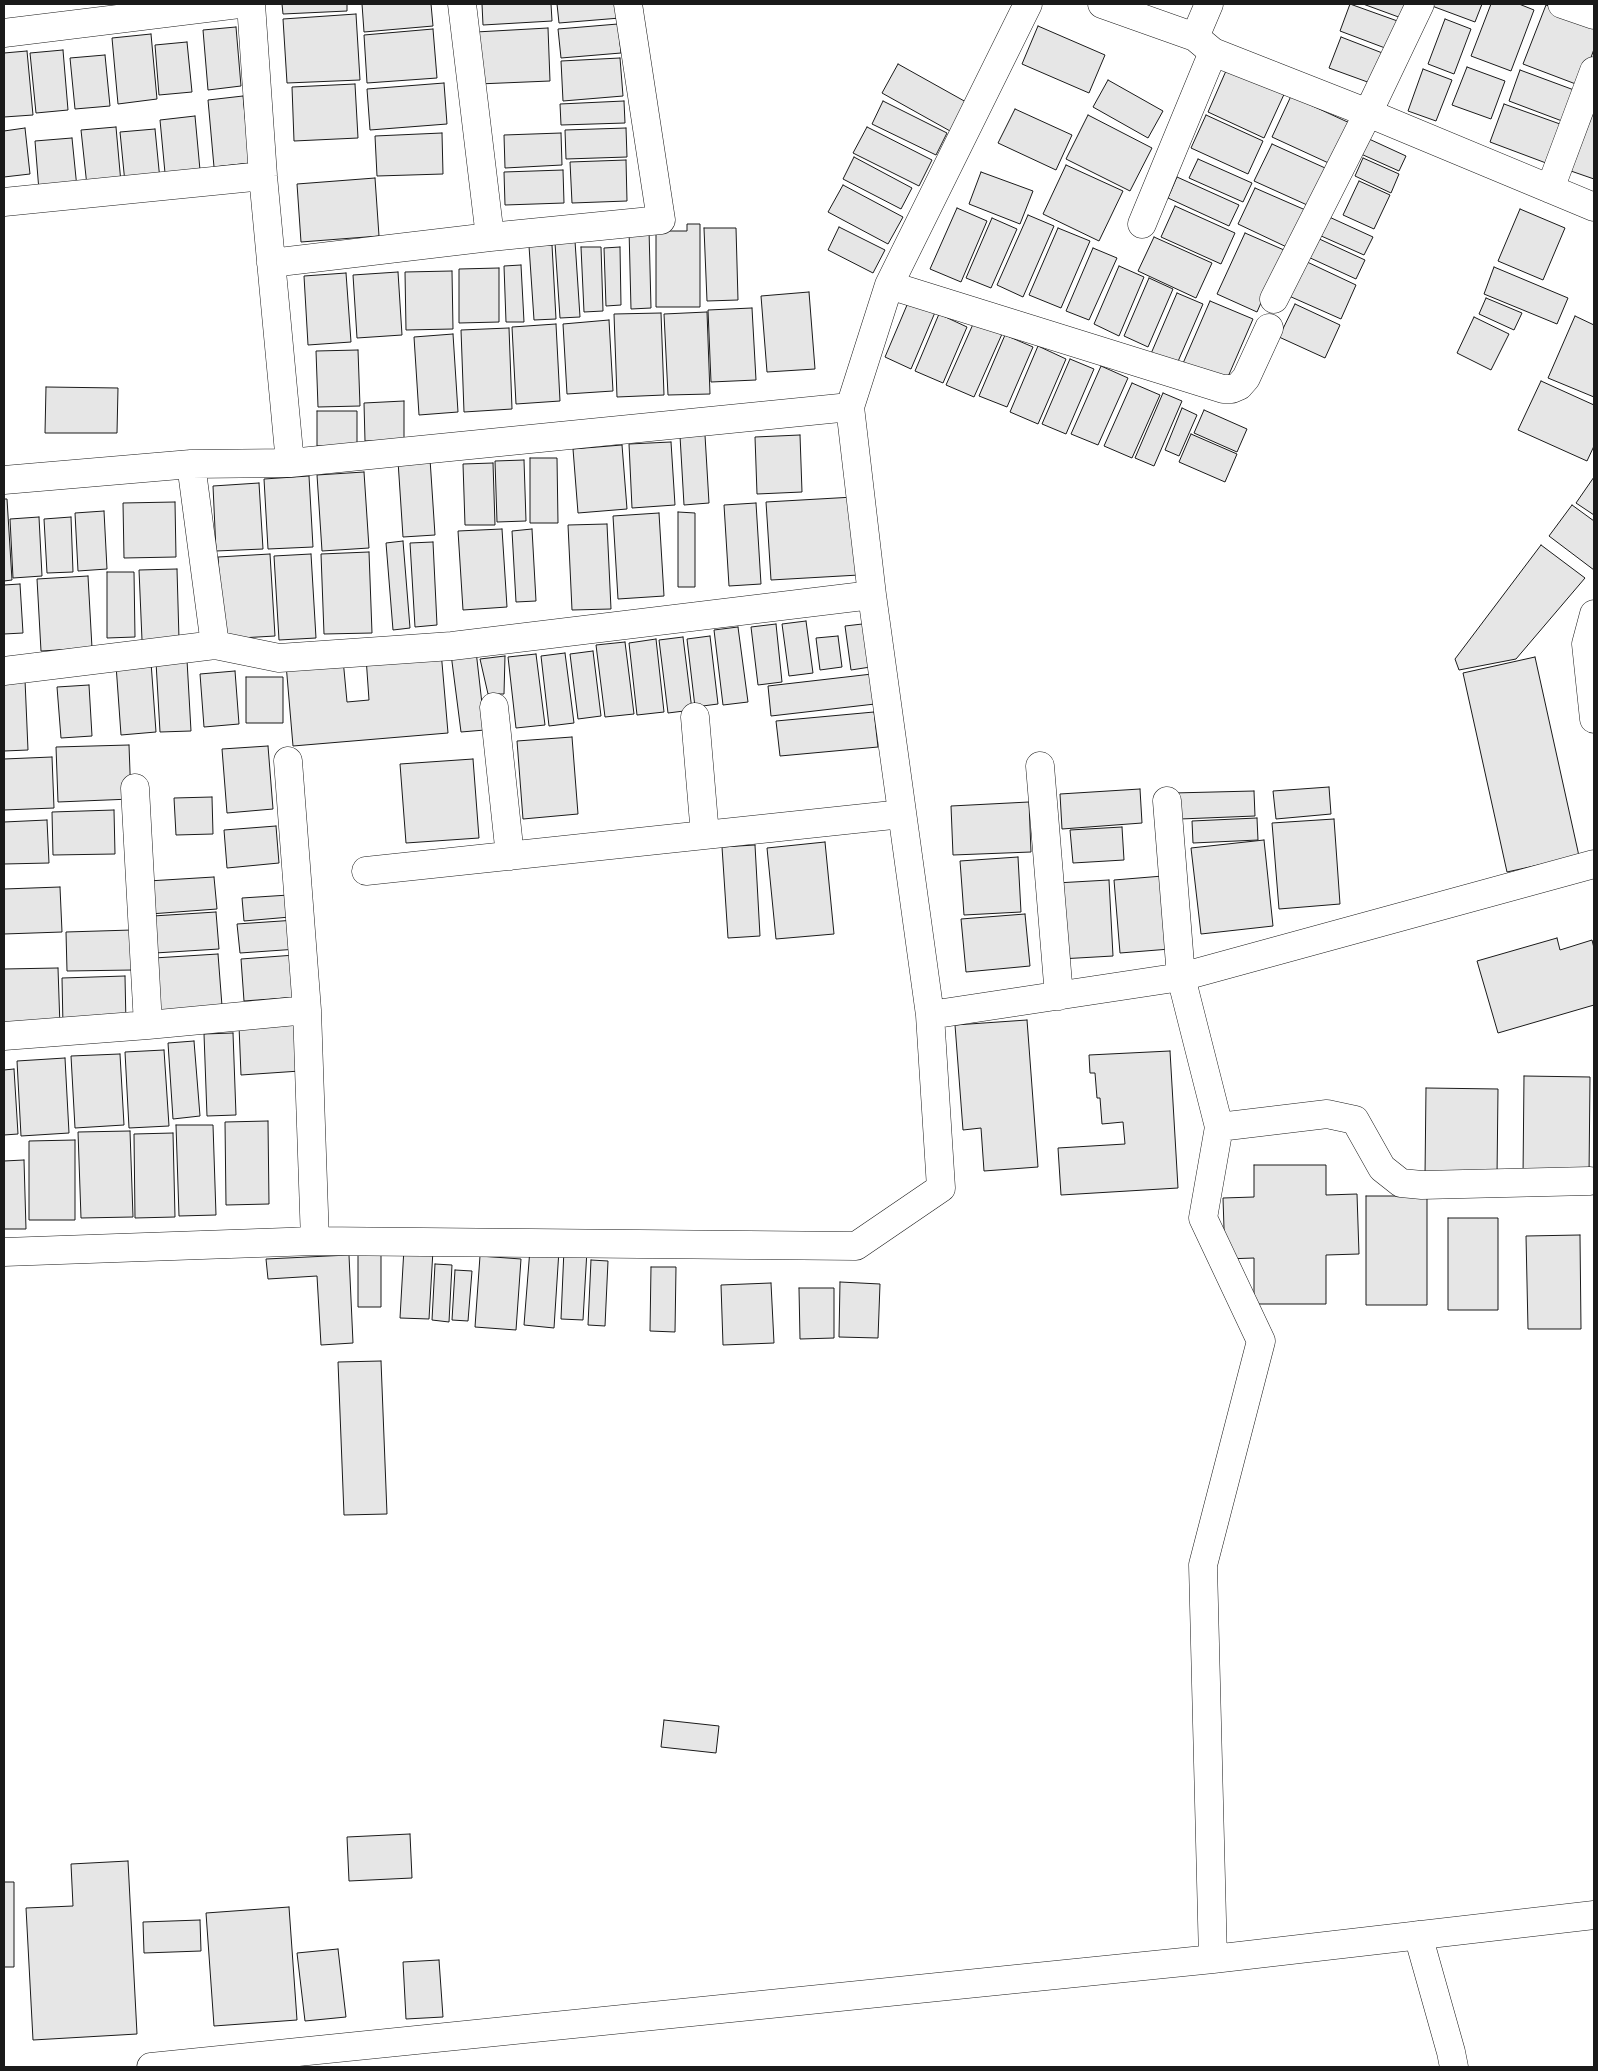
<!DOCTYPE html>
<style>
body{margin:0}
#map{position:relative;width:1598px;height:2071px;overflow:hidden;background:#fff;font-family:"DejaVu Sans",sans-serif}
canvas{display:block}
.frame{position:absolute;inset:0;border:5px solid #1a1a1a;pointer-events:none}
</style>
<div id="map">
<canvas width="1598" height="2071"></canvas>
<div class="frame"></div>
</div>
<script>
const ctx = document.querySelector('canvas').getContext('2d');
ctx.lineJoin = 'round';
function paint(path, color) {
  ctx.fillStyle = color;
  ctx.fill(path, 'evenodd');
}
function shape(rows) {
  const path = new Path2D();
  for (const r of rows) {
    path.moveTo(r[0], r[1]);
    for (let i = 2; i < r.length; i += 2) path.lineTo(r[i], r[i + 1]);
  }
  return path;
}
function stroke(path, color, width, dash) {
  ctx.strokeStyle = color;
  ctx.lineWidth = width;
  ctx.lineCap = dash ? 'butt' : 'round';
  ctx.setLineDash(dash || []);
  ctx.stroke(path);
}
const building = shape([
 [282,4,347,4,347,11,283,14,282,4],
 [362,4,431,4,433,26,364,32,362,4],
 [482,4,551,4,552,21,483,25,482,4],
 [557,4,618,4,620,18,559,23,557,4],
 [1350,4,1403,23,1393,51,1340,31,1350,4],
 [1363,4,1410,4,1404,19,1363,4],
 [1433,4,1482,4,1475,22,1432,6,1433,4],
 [1491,4,1519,4,1534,10,1511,71,1471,56,1491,4],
 [1546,5,1594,23,1594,49,1581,86,1523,64,1546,5],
 [356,14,360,80,287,83,283,19,356,14],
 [1445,19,1471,29,1454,74,1428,64,1445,19],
 [618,24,621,53,561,58,558,29,618,24],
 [1038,26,1105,55,1089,93,1022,64,1038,26],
 [236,27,241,86,208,90,203,30,236,27],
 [548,28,550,81,478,84,476,32,548,28],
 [433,29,437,78,367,83,364,35,433,29],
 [151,34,157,99,118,104,112,38,151,34],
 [1341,37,1385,54,1373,84,1329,68,1341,37],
 [187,42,192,92,159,95,155,45,187,42],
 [63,50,68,110,36,113,30,53,63,50],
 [27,51,33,115,4,117,4,53,27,51],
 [105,55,110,106,75,109,70,58,105,55],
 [620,58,623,96,563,101,561,61,620,58],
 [898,64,975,107,959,136,882,93,898,64],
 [1229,64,1286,90,1264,138,1208,112,1229,64],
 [1467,67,1505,81,1491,119,1452,105,1467,67],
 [1423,69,1452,80,1436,121,1408,111,1423,69],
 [1520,70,1574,90,1562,121,1509,101,1520,70],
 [1108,80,1163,111,1148,138,1093,107,1108,80],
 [444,83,447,124,370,130,367,89,444,83],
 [355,84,358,138,294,141,292,87,355,84],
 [243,96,250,163,214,167,208,100,243,96],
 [1291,96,1354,125,1335,166,1272,137,1291,96],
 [1594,98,1594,179,1568,170,1594,98],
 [624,101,625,123,561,125,560,104,624,101],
 [883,101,947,133,936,155,872,124,883,101],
 [1504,104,1560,124,1546,163,1490,142,1504,104],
 [1015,109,1072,135,1056,170,998,143,1015,109],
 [1088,115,1152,148,1130,191,1066,159,1088,115],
 [1206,115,1263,141,1248,174,1191,148,1206,115],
 [195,116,200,170,165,173,160,120,195,116],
 [116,127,121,183,87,186,81,130,116,127],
 [867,127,932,160,919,186,853,153,867,127],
 [25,128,30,174,4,177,4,131,25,128],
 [626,128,627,157,566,159,565,130,626,128],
 [155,129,160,180,125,183,120,132,155,129],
 [442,133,443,174,377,176,375,136,442,133],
 [561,133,562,165,505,168,504,135,561,133],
 [72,138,77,188,39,191,35,141,72,138],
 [1369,139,1406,156,1399,171,1361,154,1369,139],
 [1272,144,1334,172,1316,209,1254,181,1272,144],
 [854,157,912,188,901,209,843,179,854,157],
 [1363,158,1399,174,1391,193,1355,176,1363,158],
 [1198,159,1252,183,1243,202,1189,178,1198,159],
 [626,160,627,201,572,203,570,162,626,160],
 [1066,165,1123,191,1099,241,1043,214,1066,165],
 [563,170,564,203,505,205,504,172,563,170],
 [981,172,1033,191,1020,224,969,204,981,172],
 [1177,177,1239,205,1229,226,1168,198,1177,177],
 [375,178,379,236,301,242,297,184,375,178],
 [1359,181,1390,195,1374,229,1343,215,1359,181],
 [843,185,903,217,888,244,828,212,843,185],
 [1255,188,1310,212,1293,250,1238,224,1255,188],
 [1175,206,1235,233,1221,264,1161,237,1175,206],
 [957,208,987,221,961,282,930,269,957,208],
 [1520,209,1565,228,1543,280,1498,261,1520,209],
 [1028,215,1054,226,1023,297,997,285,1028,215],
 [1327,216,1373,237,1364,255,1319,235,1327,216],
 [992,218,1017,229,991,288,966,278,992,218],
 [656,224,667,231,687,231,687,224,700,224,700,307,656,307,656,224],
 [839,227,885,250,873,273,828,250,839,227],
 [704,228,736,228,738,300,707,301,704,228],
 [1058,228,1090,241,1061,308,1029,295,1058,228],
 [629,229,649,229,651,308,631,309,629,229],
 [1245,233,1284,250,1257,312,1217,294,1245,233],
 [1154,237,1212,263,1196,298,1138,271,1154,237],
 [1315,237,1365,260,1356,279,1306,256,1315,237],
 [575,241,580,317,560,318,555,243,575,241],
 [552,245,556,319,534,320,529,246,552,245],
 [581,247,601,247,603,311,584,312,581,247],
 [620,247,621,305,606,306,604,248,620,247],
 [1093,248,1117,258,1089,320,1066,311,1093,248],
 [1305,261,1356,285,1341,319,1289,296,1305,261],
 [521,265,524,322,506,322,504,266,521,265],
 [1119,266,1144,277,1119,336,1094,324,1119,266],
 [1494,267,1568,298,1557,324,1484,294,1494,267],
 [499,268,499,322,459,323,459,269,499,268],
 [452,271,453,329,406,330,405,272,452,271],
 [398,272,402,335,357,338,353,275,398,272],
 [346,273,351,342,308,345,304,276,346,273],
 [1149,278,1173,289,1148,347,1124,336,1149,278],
 [809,292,815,369,767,372,761,296,809,292],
 [1177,293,1203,304,1176,366,1150,356,1177,293],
 [910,298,936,310,911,369,885,357,910,298],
 [1486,298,1522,313,1514,330,1479,314,1486,298],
 [1210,301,1253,319,1224,386,1181,368,1210,301],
 [1295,304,1340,325,1325,358,1279,337,1295,304],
 [752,308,756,380,711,382,708,310,752,308],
 [707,312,710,394,668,395,664,314,707,312],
 [661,313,664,395,617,397,614,314,661,313],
 [939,314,967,327,943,383,915,371,939,314],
 [1575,316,1594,325,1594,397,1548,378,1575,316],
 [1474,317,1509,334,1491,370,1457,353,1474,317],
 [609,320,613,391,567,394,563,324,609,320],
 [974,322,1002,334,974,397,946,385,974,322],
 [556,324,560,401,516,404,512,327,556,324],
 [509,328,512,409,464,412,461,330,509,328],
 [453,334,458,412,419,415,414,337,453,334],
 [1005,335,1033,347,1007,407,979,396,1005,335],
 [1038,346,1066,359,1038,424,1010,412,1038,346],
 [358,350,360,406,318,407,316,351,358,350],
 [1070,359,1094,369,1066,434,1042,424,1070,359],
 [1101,366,1128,378,1098,445,1071,434,1101,366],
 [1541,381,1594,405,1594,446,1587,461,1518,430,1541,381],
 [1132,383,1160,395,1132,458,1104,446,1132,383],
 [46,387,118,388,117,433,45,433,46,387],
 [1163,393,1182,401,1154,466,1135,458,1163,393],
 [404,401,404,441,365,441,364,403,404,401],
 [1182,408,1197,415,1179,456,1165,450,1182,408],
 [1204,410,1247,429,1237,452,1194,433,1204,410],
 [317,411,357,411,357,446,317,446,317,411],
 [1191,434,1237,454,1225,482,1179,462,1191,434],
 [705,435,709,503,684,505,680,436,705,435],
 [800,435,802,492,757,494,755,437,800,435],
 [671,442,675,505,632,508,629,444,671,442],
 [622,445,627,509,578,513,573,449,622,445],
 [530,458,557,458,558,523,530,523,530,458],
 [430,459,435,535,403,537,398,461,430,459],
 [524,460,526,521,497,522,495,461,524,460],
 [493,463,495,525,465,525,463,464,493,463],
 [364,472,369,548,322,551,317,475,364,472],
 [309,476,313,547,268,549,264,479,309,476],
 [1594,477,1594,515,1576,503,1594,477],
 [259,483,263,549,216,551,213,486,259,483],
 [854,497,859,575,771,580,766,502,854,497],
 [4,499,7,499,12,580,4,581,4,499],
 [175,502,176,557,124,558,123,503,175,502],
 [756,503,761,584,729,586,724,505,756,503],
 [1572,505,1594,521,1594,570,1549,536,1572,505],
 [104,511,107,569,78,571,75,513,104,511],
 [678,512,695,513,695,587,678,587,678,512],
 [659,513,664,596,618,599,613,516,659,513],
 [39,517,42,576,13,578,10,519,39,517],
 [71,517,73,572,47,573,44,519,71,517],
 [607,524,611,609,572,610,568,525,607,524],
 [502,529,507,607,463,610,458,531,502,529],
 [532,529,536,601,516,602,512,531,532,529],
 [403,541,410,628,393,630,386,543,403,541],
 [433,542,437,625,415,627,410,543,433,542],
 [1541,545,1585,578,1516,659,1459,670,1455,659,1541,545],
 [369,552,372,633,324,634,321,554,369,552],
 [270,554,275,636,223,639,218,557,270,554],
 [311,554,316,638,279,640,274,556,311,554],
 [177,569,179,639,142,640,139,570,177,569],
 [107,572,134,572,135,637,107,638,107,572],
 [88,576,92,648,41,651,37,579,88,576],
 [20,584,23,633,4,634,4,585,20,584],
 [806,621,813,673,789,676,782,624,806,621],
 [871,623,877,666,851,670,845,626,871,623],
 [776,624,782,682,758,685,751,627,776,624],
 [738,627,748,702,723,705,714,630,738,627],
 [710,636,718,704,695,707,687,639,710,636],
 [838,636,842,667,820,670,816,638,838,636],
 [683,637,692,710,668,713,659,640,683,637],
 [656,639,664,712,637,715,629,643,656,639],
 [625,642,634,714,605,717,596,645,625,642],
 [441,651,448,733,293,746,286,664,343,659,347,702,369,700,366,657,441,651],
 [476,651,485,730,461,732,451,654,476,651],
 [593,651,601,716,578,719,570,654,593,651],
 [565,653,574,723,549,726,541,656,565,653],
 [536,654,545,725,516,728,508,657,536,654],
 [505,656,504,694,488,694,480,659,505,656],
 [1535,657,1579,856,1507,872,1463,673,1535,657],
 [187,660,191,731,160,732,156,662,187,660],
 [151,662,156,732,121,735,116,665,151,662],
 [235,671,239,724,204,727,200,674,235,671],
 [872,674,875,704,771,716,768,686,872,674],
 [246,677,283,677,283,723,246,723,246,677],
 [4,680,25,680,28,750,4,751,4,680],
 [89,685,92,736,61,738,57,687,89,685],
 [874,712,878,747,780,756,776,721,874,712],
 [572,737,578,814,523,819,517,741,572,737],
 [129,745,131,799,58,802,56,747,129,745],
 [268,746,273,809,227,813,222,749,268,746],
 [52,757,54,808,4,810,4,759,52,757],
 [473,759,479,838,406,843,400,764,473,759],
 [1329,787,1331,814,1276,819,1273,791,1329,787],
 [1140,789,1142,823,1062,829,1060,794,1140,789],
 [1254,791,1255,816,1180,819,1173,793,1254,791],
 [212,797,213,834,176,835,174,798,212,797],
 [1029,802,1031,852,953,855,951,806,1029,802],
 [114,810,115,854,53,855,52,812,114,810],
 [1257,818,1258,840,1193,843,1192,821,1257,818],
 [1334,819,1340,904,1279,909,1272,823,1334,819],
 [47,820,49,863,4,864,4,822,47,820],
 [276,826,279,863,227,868,224,830,276,826],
 [1122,827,1124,860,1073,863,1070,830,1122,827],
 [1264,840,1273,926,1201,934,1191,848,1264,840],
 [825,842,834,934,776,939,767,848,825,842],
 [755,845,760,936,728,938,722,847,755,845],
 [1018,857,1021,912,964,915,960,861,1018,857],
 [1163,876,1170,949,1120,953,1114,880,1163,876],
 [214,877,217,909,150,914,148,881,214,877],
 [1109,880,1113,956,1060,959,1056,883,1109,880],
 [60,887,62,932,4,934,4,889,60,887],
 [289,895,290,917,244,921,242,898,289,895],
 [216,912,219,949,155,953,153,916,216,912],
 [1025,914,1030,966,966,972,961,919,1025,914],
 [296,920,298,949,240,953,237,924,296,920],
 [132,930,133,970,67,971,66,932,132,930],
 [1557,938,1560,950,1592,940,1594,948,1594,1005,1498,1033,1477,961,1557,938],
 [218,954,222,1006,158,1011,154,958,218,954],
 [295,955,298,997,244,1001,241,959,295,955],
 [58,968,60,1027,4,1029,4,969,58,968],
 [125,976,126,1024,63,1026,62,978,125,976],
 [1027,1020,1038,1167,984,1171,981,1128,963,1130,955,1025,1027,1020],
 [297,1022,300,1071,241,1075,239,1026,297,1022],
 [233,1033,236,1115,207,1116,204,1034,233,1033],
 [194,1041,200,1116,173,1119,168,1043,194,1041],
 [164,1050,169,1126,129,1128,125,1052,164,1050],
 [1170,1051,1178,1188,1061,1195,1058,1148,1125,1144,1123,1122,1102,1124,1100,1098,1097,1098,1095,1073,1090,1073,1089,1055,1170,1051],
 [120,1054,124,1125,75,1128,71,1056,120,1054],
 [65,1058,69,1133,21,1136,17,1061,65,1058],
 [14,1069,18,1134,4,1135,4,1070,14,1069],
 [1524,1076,1590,1077,1589,1177,1523,1176,1524,1076],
 [1426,1088,1498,1089,1497,1177,1425,1176,1426,1088],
 [268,1121,269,1204,226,1205,225,1122,268,1121],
 [176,1125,213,1125,216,1215,179,1216,176,1125],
 [130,1131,133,1217,81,1218,78,1132,130,1131],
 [173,1133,175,1217,135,1218,134,1134,173,1133],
 [75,1140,75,1220,29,1220,29,1141,75,1140],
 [24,1160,26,1229,4,1229,4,1161,24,1160],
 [1254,1165,1326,1165,1326,1195,1357,1194,1359,1254,1326,1255,1326,1304,1254,1304,1254,1258,1225,1259,1223,1198,1254,1197,1254,1165],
 [1366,1196,1427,1196,1427,1305,1366,1305,1366,1196],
 [1448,1218,1498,1218,1498,1310,1448,1310,1448,1218],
 [1580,1235,1581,1329,1528,1329,1526,1236,1580,1235],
 [404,1248,433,1250,429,1319,400,1318,404,1248],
 [530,1249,559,1250,554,1328,524,1325,530,1249],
 [564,1249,587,1250,583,1320,561,1319,564,1249],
 [358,1254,381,1254,381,1307,358,1307,358,1254],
 [349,1255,353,1343,321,1345,317,1276,268,1279,266,1259,349,1255],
 [480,1256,521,1259,516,1330,475,1327,480,1256],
 [591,1260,608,1261,605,1326,588,1325,591,1260],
 [435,1264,452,1265,449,1322,432,1320,435,1264],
 [651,1267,676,1267,675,1332,650,1331,651,1267],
 [455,1270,472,1271,468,1321,452,1320,455,1270],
 [840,1282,880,1284,878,1338,839,1337,840,1282],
 [771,1283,774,1343,723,1345,721,1285,771,1283],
 [799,1288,834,1288,834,1338,800,1339,799,1288],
 [381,1361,387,1514,344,1515,338,1362,381,1361],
 [664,1720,719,1726,716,1753,661,1747,664,1720],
 [410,1834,412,1878,349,1881,347,1837,410,1834],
 [128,1861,137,2034,33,2040,26,1908,73,1906,71,1864,128,1861],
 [4,1882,14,1882,14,1967,4,1967,4,1882],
 [289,1907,297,2020,214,2026,206,1913,289,1907],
 [200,1920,201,1951,144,1953,143,1922,200,1920],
 [338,1949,346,2017,305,2021,297,1953,338,1949],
 [439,1960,443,2017,406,2019,403,1962,439,1960]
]);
paint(building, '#e6e6e6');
stroke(building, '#1a1a1a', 1);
const minor = shape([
 [251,4,263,176,290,463],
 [462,4,490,237],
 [1102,4,1195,37,1213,52,1368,113,1594,207],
 [1562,4,1594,15],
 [4,33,239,4],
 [1195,37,1209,4],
 [1550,189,1594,71],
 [4,202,263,176],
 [1142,224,1213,52],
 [271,263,490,237,661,220,628,4],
 [889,285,1223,389,1232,389,1239,386,1246,378,1269,328],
 [1274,299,1368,113,1420,4],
 [191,464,215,645],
 [4,480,191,464,290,463,850,407],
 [1594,614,1586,644,1594,719],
 [4,671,215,645,279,658,452,646,872,595],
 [494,707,510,856],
 [695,717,705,835],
 [288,761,307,1010,315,1241],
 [1040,766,1059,996],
 [135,788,148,1025],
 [1167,801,1181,977,1219,1127,1203,1218,1261,1341,1203,1565,1213,1959],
 [366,871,902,814],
 [930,1015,1181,977,1594,864],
 [4,1036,148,1025,307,1010],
 [1219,1127,1327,1114,1355,1120,1382,1168,1401,1183,1422,1185,1590,1181],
 [4,1252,315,1241,856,1246,941,1188,930,1015,872,595,850,407,889,285,1028,4],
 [1418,1935,1451,2052,1454,2067],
 [151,2067,1213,1959,1594,1915]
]);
stroke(minor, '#1a1a1a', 29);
stroke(minor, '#fff', 28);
</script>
